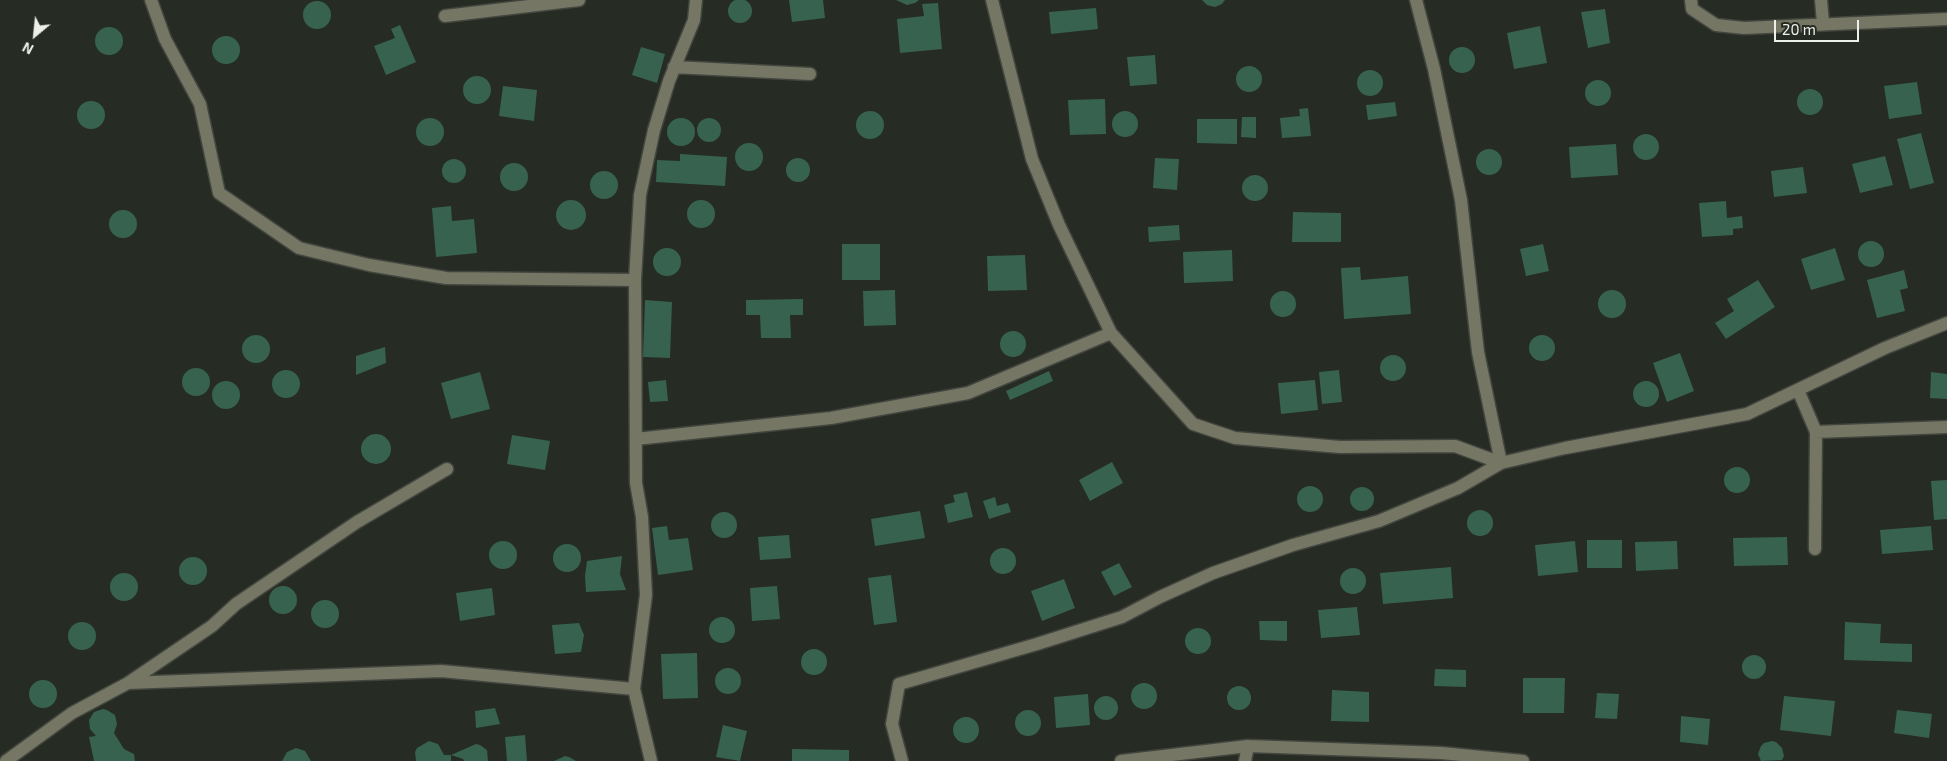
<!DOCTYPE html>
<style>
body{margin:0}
#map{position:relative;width:1947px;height:761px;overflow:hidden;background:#262b23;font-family:"Exo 2",sans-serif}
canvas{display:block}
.north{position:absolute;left:10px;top:10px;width:50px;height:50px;-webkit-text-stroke:4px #262b23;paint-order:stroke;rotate:208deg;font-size:14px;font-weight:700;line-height:20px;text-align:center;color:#ecefea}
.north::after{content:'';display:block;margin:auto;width:18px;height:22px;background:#ecefea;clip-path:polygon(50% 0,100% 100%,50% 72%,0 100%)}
.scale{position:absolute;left:1774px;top:20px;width:85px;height:22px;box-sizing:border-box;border:2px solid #ecefea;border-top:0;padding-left:6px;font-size:15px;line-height:18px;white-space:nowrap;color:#ecefea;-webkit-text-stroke:4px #262b23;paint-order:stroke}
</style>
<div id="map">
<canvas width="1947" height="761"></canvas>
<div class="north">N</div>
<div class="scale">20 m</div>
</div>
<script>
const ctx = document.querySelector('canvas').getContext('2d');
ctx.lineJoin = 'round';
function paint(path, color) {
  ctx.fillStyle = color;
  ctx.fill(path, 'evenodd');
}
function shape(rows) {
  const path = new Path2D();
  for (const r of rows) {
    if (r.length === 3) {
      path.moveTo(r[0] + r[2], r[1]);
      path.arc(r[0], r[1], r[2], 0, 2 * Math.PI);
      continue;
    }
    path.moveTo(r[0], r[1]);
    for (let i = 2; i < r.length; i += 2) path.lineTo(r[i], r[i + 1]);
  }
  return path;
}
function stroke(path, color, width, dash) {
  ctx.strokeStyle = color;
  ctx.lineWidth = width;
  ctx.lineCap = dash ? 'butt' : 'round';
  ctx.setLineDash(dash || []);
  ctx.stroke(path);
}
paint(shape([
 [740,11,12],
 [789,0,823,0,825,18,792,22],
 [896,0,919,0,915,3,907,5],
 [1202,0,1225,0,1222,4,1215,7,1207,5],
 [317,15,14],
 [938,3,942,49,900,53,897,19,924,16,922,4],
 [1096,8,1098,29,1051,34,1049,12],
 [1605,9,1610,43,1588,48,1581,12],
 [400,25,416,62,386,75,374,46,395,38,391,29],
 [1540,26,1547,63,1514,69,1507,33],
 [109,41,14],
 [226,50,14],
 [641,47,665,54,657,83,632,75],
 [1462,60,13],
 [1155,55,1157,84,1130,86,1127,57],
 [1249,79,13],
 [1370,83,13],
 [477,90,14],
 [1598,93,13],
 [1917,82,1922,114,1889,119,1884,86],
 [503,86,537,90,534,121,499,116],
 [1810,102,13],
 [1105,99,1106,134,1070,135,1068,100],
 [91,115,14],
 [1395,102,1397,116,1368,120,1366,105],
 [1308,108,1311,136,1282,138,1280,118,1300,116,1299,109],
 [870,125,14],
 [1125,124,13],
 [1242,117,1256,117,1256,138,1241,137],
 [709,130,12],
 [430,132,14],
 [681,132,14],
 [1197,119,1237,119,1237,144,1197,143],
 [1921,133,1934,183,1910,189,1897,139],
 [1646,147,13],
 [749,157,14],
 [1616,144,1618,175,1571,178,1569,147],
 [1489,162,13],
 [680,154,727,157,725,186,656,182,657,160,680,161],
 [1885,156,1893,185,1860,193,1852,164],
 [798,170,12],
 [1155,158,1179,159,1177,190,1153,188],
 [454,171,12],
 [514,177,14],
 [1803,167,1807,193,1774,197,1771,171],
 [604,185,14],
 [1255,188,13],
 [701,214,14],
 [571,215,15],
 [1726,201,1727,218,1742,216,1743,228,1733,229,1733,235,1702,237,1699,203],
 [451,206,452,221,474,219,477,253,436,257,432,208],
 [123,224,14],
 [1293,212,1341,213,1341,242,1292,242],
 [1179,225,1180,240,1149,242,1148,227],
 [1871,254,13],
 [842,244,880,244,880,280,842,280],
 [1543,244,1549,271,1526,276,1520,249],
 [1835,248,1845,280,1811,290,1801,259],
 [667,262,14],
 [1232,250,1233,281,1184,283,1183,252],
 [1025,255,1027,290,988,291,987,256],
 [1360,267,1361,280,1408,276,1411,314,1344,319,1341,268],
 [1904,270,1908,288,1900,290,1905,311,1877,318,1867,280],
 [1758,280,1775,307,1726,339,1715,323,1734,311,1727,299],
 [895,290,896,325,864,326,863,291],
 [1612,304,14],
 [1283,304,13],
 [803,299,803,315,790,315,791,338,761,338,760,315,746,315,746,300],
 [645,300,672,302,670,358,643,357],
 [1013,344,13],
 [256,349,14],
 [1542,348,13],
 [385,347,386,363,356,375,356,356],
 [1680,353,1694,391,1667,402,1653,363],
 [1393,368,13],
 [196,382,14],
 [286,384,14],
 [1339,370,1342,402,1322,404,1319,372],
 [1049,371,1053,381,1010,400,1006,391],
 [480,372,490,409,451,419,441,383],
 [1931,372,1947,374,1947,399,1930,398],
 [666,380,668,401,650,402,648,382],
 [1315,380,1318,410,1281,414,1278,383],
 [226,395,14],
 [1646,394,13],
 [376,449,15],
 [512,435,550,441,545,470,507,464],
 [1112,462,1123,483,1090,501,1079,480],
 [1737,480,13],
 [1947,480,1947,519,1934,520,1931,481],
 [1310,499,13],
 [1362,499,12],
 [967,492,973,517,948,523,944,505,955,502,953,495],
 [995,497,997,506,1008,503,1011,512,989,519,983,501],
 [1480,523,13],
 [920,511,925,538,875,546,871,519],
 [724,525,13],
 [667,526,669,540,688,538,693,570,658,575,652,528],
 [1931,526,1933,550,1882,554,1880,530],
 [789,535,791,558,760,560,758,537],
 [1787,537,1788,565,1734,566,1733,538],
 [1587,540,1622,540,1622,568,1587,568],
 [503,555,14],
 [1575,541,1578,572,1538,576,1535,545],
 [1677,541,1678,569,1636,571,1635,542],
 [567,558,14],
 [1003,561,13],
 [622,556,620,574,626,590,586,592,585,576,587,561],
 [193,571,14],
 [1119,563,1132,587,1114,596,1101,572],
 [1451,567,1453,598,1383,604,1380,573],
 [1353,581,13],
 [124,587,14],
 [891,575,897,622,874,625,868,578],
 [1064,579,1075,608,1042,621,1031,591],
 [283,600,14],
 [777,586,780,619,752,621,750,588],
 [492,588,495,615,460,621,456,593],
 [325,614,14],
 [1357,607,1360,635,1321,638,1318,610],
 [722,630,13],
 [1259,621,1287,621,1287,641,1260,640],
 [82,636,14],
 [1845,622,1881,624,1880,643,1912,644,1912,662,1844,660],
 [579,623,584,635,581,652,555,654,552,625],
 [1198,641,13],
 [814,662,13],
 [697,653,698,698,663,699,661,654],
 [1754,667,12],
 [728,681,13],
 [1435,669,1466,670,1466,687,1434,686],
 [1523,678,1565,678,1564,713,1523,713],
 [43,694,14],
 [1144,696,13],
 [1239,698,12],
 [1332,690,1369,692,1369,722,1331,721],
 [1597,693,1619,694,1617,719,1595,718],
 [1088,694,1090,725,1056,728,1054,697],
 [1106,708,12],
 [1784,696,1835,701,1831,736,1780,730],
 [495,708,500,724,476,728,475,711],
 [103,709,107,710,115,715,117,724,114,733,124,749,134,754,135,761,94,761,89,737,96,736,90,729,89,720,94,712],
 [1897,710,1932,714,1929,738,1894,733],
 [1028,723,13],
 [1681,716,1710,719,1708,745,1680,742],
 [966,730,13],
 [723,725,747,731,740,761,716,757],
 [525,735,527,761,507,761,505,737],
 [429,741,438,744,444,755,451,755,451,761,416,761,415,752,417,748],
 [1772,741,1776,742,1782,748,1784,756,1782,760,1761,761,1758,754,1761,746,1764,743],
 [476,744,480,745,487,750,488,761,464,761,463,759,451,755],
 [296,748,305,751,311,761,282,761,287,752],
 [792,749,849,750,849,761,792,761],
 [565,756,569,757,576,761,554,761]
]), '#37624f');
const minor = shape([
 [151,0,165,39,200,104,219,193,299,248,369,265,446,278,635,280],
 [992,0,1032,159,1059,225,1111,333,1193,424,1235,438,1340,447,1455,446,1501,463,1565,448,1747,414,1885,348,1947,323],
 [1691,0,1692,9,1716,25,1744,28,1947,19],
 [1821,0,1823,23],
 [445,16,579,0],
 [674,67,810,74],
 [1798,390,1816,432,1815,549],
 [1816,432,1947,427],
 [636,439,831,418,968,393,1111,333],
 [128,683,441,671,634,689],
 [6,761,72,713,128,683,212,626,236,604,357,522,447,469],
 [651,761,634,689,646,595,642,517,636,483,635,280,640,195,654,130,669,81,694,20,696,0],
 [902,761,892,724,899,684,1037,644,1122,617,1160,597,1213,573,1293,545,1379,521,1458,488,1501,463,1478,352,1461,200,1434,69,1416,0],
 [1121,761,1248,746,1441,753,1523,761],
 [1245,761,1248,746]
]);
stroke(minor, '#42463f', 15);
stroke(minor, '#757664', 12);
</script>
